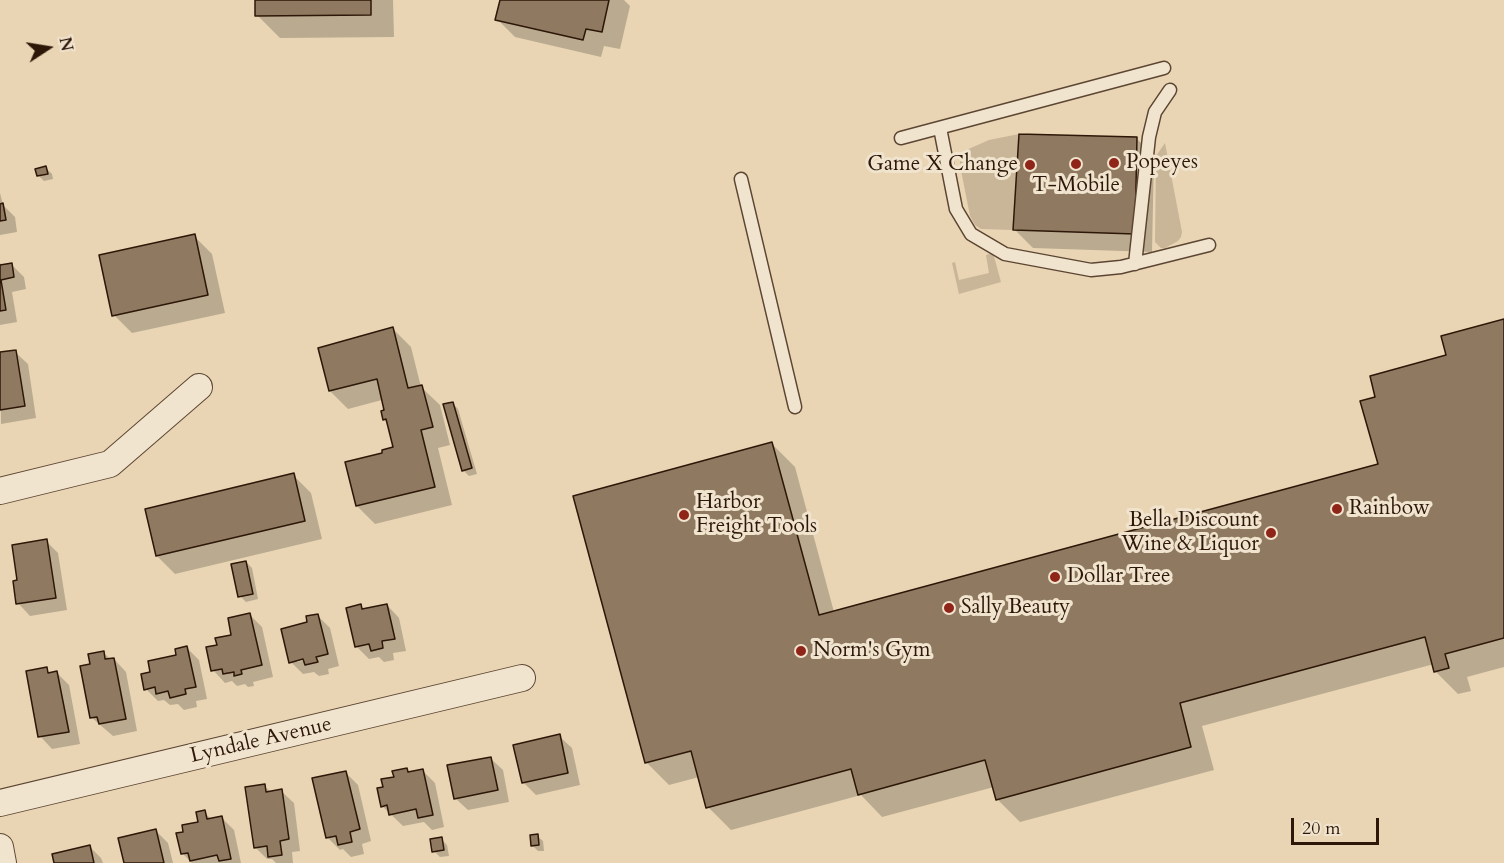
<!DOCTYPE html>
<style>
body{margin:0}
#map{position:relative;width:1504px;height:863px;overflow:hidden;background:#e9d5b4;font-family:Cardo,serif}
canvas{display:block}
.north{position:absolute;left:18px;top:18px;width:60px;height:60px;-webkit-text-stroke:4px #f1e4ce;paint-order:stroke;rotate:78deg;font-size:16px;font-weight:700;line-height:24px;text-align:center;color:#2d1708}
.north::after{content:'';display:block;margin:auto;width:21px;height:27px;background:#2d1708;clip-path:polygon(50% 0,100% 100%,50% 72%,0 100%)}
.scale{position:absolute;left:1291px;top:818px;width:88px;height:27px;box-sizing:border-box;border:3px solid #2d1708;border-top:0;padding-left:8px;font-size:18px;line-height:21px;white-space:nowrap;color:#2d1708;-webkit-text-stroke:4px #f1e4ce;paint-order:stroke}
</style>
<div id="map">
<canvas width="1504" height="863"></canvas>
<div class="north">N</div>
<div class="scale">20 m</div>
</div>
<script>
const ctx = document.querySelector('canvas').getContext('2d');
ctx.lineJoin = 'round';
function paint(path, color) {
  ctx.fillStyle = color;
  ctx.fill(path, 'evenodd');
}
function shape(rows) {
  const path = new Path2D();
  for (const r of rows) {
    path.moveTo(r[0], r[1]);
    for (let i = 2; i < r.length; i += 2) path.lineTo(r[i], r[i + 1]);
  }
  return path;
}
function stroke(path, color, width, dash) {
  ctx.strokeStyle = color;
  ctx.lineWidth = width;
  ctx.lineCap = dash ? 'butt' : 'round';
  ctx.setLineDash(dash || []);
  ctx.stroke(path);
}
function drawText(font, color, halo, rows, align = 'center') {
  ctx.font = font + ' Cardo,serif';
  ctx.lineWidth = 6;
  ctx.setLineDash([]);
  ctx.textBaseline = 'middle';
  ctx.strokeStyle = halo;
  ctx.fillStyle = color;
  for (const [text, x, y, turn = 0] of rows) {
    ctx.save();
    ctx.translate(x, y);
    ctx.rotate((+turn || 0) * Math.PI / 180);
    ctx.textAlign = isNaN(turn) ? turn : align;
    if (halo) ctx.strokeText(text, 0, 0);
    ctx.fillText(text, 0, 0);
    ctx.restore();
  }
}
paint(shape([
 [1019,134,1013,230,981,229,975,225,970,216,960,165,960,155,964,151,989,140],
 [1165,143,1182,232,1181,237,1178,241,1165,248,1161,248,1155,242,1156,156],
 [993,253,1001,282,959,294,952,263,955,262,959,280,989,273,986,255]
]), '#c9b597');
paint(shape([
 [256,0,393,0,394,37,280,38,257,15],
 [501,0,624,0,630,6,620,49,604,46,601,57,515,37,497,19],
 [1136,138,1154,156,1152,252,1033,248,1015,230],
 [46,168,52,174,53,179,44,181,38,175],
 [0,193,3,205,15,217,17,232,0,235],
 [194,236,212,254,225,313,132,333,114,315],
 [0,263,3,266,11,264,24,277,26,289,12,292,17,322,0,325],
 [1504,321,1504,667,1467,677,1471,691,1458,694,1435,671,1434,664,1202,726,1214,770,1020,822,997,799,994,787,882,817,861,795,731,830,708,807,699,777,669,785,646,762,772,444,795,467,834,612,1380,465,1377,398],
 [393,329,411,347,421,387,440,405,450,445,438,448,452,505,375,524,357,506,384,454,395,448,388,423,384,419,386,411,382,400,348,409,330,391,320,349],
 [15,352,28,364,36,418,1,424,0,354],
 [452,403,458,409,477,474,469,476,463,470],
 [293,475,311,493,322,539,175,574,157,556],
 [46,541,58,553,67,610,30,616,18,603,19,582],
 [246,562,252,568,258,599,246,602,240,596],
 [387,605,399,618,406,651,393,653,394,660,384,662,379,657,369,659,356,646,360,606,365,610],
 [250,615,262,627,273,677,253,682,254,686,248,687,245,684,237,686,232,681,225,683,213,670,219,646,233,636],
 [317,615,330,628,339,666,328,669,329,674,319,676,314,672,303,674,291,662,309,623],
 [310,656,311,659,297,662,297,659],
 [187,648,199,660,207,699,196,701,197,707,184,710,178,704,170,705,164,700,158,701,146,689,152,673,178,656],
 [104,653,111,660,114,659,126,672,137,731,113,736,91,717,92,665],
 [46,669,51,674,57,673,69,685,80,744,52,749,40,736],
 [559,736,572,748,580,785,536,795,524,783],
 [490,758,503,770,509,802,468,810,455,798],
 [407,770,410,773,422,770,435,783,444,827,432,830,424,822,403,826,382,806,385,788],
 [345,772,358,785,371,841,362,844,364,854,351,857,343,849,340,850,327,837],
 [264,786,271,792,281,791,294,803,300,851,292,852,293,863,276,863,272,859,267,859,255,847],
 [204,812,212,820,222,818,234,830,241,863,192,863,182,853,185,833,199,823],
 [156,831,168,843,173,863,126,863],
 [537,836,543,841,544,851,538,851,532,845],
 [441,839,447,845,449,856,440,857,434,851],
 [89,846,101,858,103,863,55,863]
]), '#0003');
const building = shape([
 [255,0,371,0,371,15,255,16,255,0],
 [500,0,609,0,602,32,586,29,583,40,495,20,500,0],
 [1019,134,1137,137,1135,234,1013,230,1019,134],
 [46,166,48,174,37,176,35,169,46,166],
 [3,203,6,220,0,221,0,204,3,203],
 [195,234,208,295,112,316,99,255,195,234],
 [12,263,14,277,1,280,6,310,0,311,0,265,12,263],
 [1504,319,1504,638,1445,654,1449,668,1434,672,1425,637,1180,703,1191,747,996,800,985,760,858,795,851,769,706,808,691,751,645,763,573,496,772,442,819,615,1378,464,1360,401,1375,397,1370,376,1446,355,1441,336,1504,319],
 [393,327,408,388,422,385,433,427,421,430,435,487,356,506,345,462,382,453,382,450,393,447,386,419,383,420,381,411,384,410,377,379,329,391,318,348,393,327],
 [16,350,25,406,0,410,0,352,16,350],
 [453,402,472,468,462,471,443,404,453,402],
 [294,473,305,521,156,556,145,509,294,473],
 [47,539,56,598,16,604,13,581,17,580,12,545,47,539],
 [246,561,253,594,238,597,231,564,246,561],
 [361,604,362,609,387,604,395,639,382,641,383,648,371,651,369,644,355,647,346,608,361,604],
 [250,613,262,665,241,670,242,674,234,676,234,672,223,674,222,669,211,671,206,647,217,645,215,638,231,635,228,618,250,613],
 [318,614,328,654,316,657,318,662,305,665,303,659,289,663,281,629,307,622,306,616,318,614],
 [187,646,196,687,185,689,186,694,170,698,168,691,156,694,155,687,144,690,141,674,150,672,148,661,176,655,175,649,187,646],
 [104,651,105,659,114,658,126,719,99,724,97,717,90,718,80,666,90,664,88,654,104,651],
 [47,667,48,673,57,671,69,732,38,737,26,671,47,667],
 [560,734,568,773,522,783,513,745,560,734],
 [491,757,498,790,454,799,447,765,491,757],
 [407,768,408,772,423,769,433,815,418,818,416,809,389,815,387,805,381,807,377,788,383,787,381,779,394,777,392,771,407,768],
 [346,771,360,829,350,832,352,842,338,845,336,836,326,838,312,778,346,771],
 [265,784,266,792,282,789,289,839,280,841,282,855,268,857,267,846,254,848,245,787,265,784],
 [205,810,207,819,222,816,231,859,219,861,217,855,190,861,188,853,181,854,176,833,183,832,182,825,198,822,196,812,205,810],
 [156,829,164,863,124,863,118,838,156,829],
 [538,834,539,845,531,846,530,835,538,834],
 [442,837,444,850,432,852,430,839,442,837],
 [90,845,94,863,54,863,52,854,90,845]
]);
paint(building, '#8f7a61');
stroke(building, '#2d1708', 1.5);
const service = shape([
 [940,128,956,209,971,234,1005,254,1091,270,1121,267,1209,245],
 [901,138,1164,68],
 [741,179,795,407],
 [1135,264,1149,137,1155,112,1170,90]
]);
const minor = shape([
 [0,491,110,464,199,387],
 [0,803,522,678],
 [0,847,3,863]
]);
stroke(service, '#5c4633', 15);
stroke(minor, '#5c4633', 28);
stroke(service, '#f1e4ce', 12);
stroke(minor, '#f1e4ce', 26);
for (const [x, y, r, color] of [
 [1114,163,6,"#8f2418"],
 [1076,164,6,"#8f2418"],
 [1030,165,6,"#8f2418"],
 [1337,509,6,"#8f2418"],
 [684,515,6,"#8f2418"],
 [1271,533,6,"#8f2418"],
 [1055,577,6,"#8f2418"],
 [949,608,6,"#8f2418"],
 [801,651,6,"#8f2418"]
]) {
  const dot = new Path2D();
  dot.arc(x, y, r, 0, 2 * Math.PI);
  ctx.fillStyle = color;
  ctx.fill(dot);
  stroke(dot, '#f1e4ce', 2);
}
drawText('21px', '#2d1708', '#f1e4ce', [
 ["Popeyes",1126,163],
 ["Game X Change",1018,165,"right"],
 ["T-Mobile",1076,186,"center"],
 ["Harbor",696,503],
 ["Freight Tools",696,527],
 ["Rainbow",1349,509],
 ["Bella Discount",1259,521,"right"],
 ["Wine & Liquor",1259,545,"right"],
 ["Dollar Tree",1067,577],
 ["Sally Beauty",961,608],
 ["Norm's Gym",813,651]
], 'left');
drawText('21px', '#2d1708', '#f1e4ce', [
 ["Lyndale Avenue",261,741,-13]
]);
</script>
